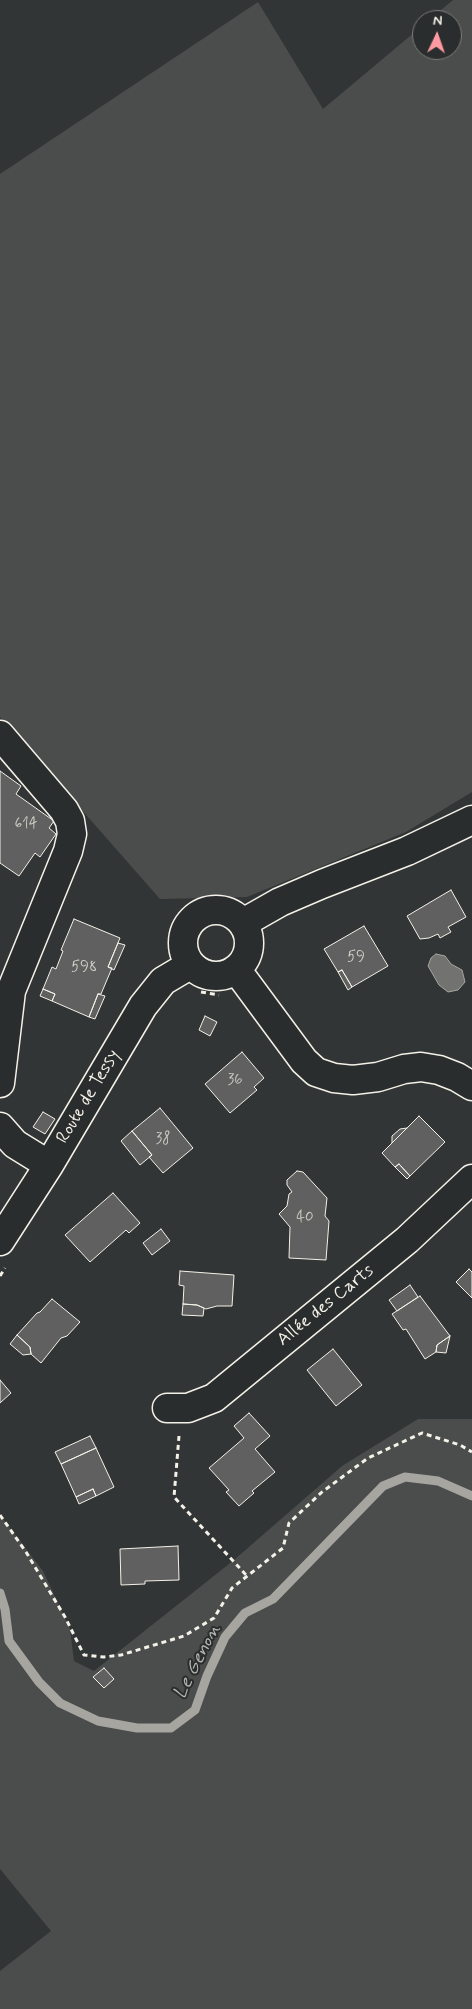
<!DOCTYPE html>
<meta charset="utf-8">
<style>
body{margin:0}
#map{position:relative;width:472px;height:2009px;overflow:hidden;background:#323535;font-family:Mynerve,sans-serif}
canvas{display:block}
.north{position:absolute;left:412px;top:10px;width:50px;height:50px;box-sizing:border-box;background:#2a2d2e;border:1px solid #7b7b78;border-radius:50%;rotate:3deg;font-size:14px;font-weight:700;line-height:20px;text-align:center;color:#f4f1e8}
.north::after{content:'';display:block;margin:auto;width:18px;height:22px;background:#ff9aa2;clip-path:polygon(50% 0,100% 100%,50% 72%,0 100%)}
</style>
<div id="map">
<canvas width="472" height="2009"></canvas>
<div class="north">N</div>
</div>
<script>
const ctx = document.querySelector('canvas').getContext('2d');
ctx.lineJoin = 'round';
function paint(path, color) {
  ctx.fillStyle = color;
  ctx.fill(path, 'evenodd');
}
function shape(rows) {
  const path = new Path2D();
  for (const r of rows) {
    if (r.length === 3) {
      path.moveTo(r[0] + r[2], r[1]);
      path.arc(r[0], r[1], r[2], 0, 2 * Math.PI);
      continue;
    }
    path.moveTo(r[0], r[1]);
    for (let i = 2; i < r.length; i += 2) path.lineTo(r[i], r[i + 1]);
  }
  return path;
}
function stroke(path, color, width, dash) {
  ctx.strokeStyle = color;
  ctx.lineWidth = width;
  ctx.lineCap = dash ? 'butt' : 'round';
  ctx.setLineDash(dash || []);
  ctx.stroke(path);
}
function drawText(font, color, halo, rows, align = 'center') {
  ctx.font = font + ' Mynerve,sans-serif';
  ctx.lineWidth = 4;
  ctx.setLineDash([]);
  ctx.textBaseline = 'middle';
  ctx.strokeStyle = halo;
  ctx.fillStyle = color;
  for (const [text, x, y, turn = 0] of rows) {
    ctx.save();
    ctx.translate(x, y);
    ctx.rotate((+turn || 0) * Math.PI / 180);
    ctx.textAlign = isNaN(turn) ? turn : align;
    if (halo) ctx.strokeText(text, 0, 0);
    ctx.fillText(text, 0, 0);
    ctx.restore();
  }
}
paint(shape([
 [453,0,472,0,472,792,406,832,247,897,160,899,0,717,0,174,258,2,323,109,422,26,422,50,452,50,452,20,429,20],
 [418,1419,472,1419,472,2009,0,2009,0,1971,51,1931,0,1869,0,1515,43,1571,70,1629,74,1661,94,1671,234,1560,342,1466]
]), '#4b4d4c');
const water = shape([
 [436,954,445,956,451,964,462,970,465,982,458,990,448,992,439,985,428,966,431,958,436,954]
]);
paint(water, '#727370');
stroke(water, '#a6a5a0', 1);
stroke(shape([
 [0,1593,5,1609,9,1641,39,1682,60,1703,98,1721,137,1728,171,1728,195,1710,207,1676,225,1637,245,1613,273,1599,383,1486,405,1477,438,1481,472,1496]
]), '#a6a5a0', 9);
const building = shape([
 [0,771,21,786,16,794,54,821,49,828,56,834,40,857,35,853,19,876,0,863,0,771],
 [451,890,466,917,448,927,451,932,440,938,438,934,429,938,420,939,407,916,451,890],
 [74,919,120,938,108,967,112,968,101,994,98,994,89,1017,52,1001,55,994,43,989,52,967,56,969,63,951,61,950,74,919],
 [364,926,388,966,352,987,342,970,338,972,324,949,364,926],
 [118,943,125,945,114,970,108,967,118,943],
 [342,970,352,987,348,990,338,972,342,970],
 [43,989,55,994,52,1001,40,996,43,989],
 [98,994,105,996,95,1019,89,1017,98,994],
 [205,1016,217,1022,210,1036,199,1030,205,1016],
 [242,1052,264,1078,254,1087,257,1090,230,1113,205,1084,242,1052],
 [160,1108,193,1148,163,1173,149,1157,152,1155,132,1131,160,1108],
 [43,1112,55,1119,45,1134,33,1127,43,1112],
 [419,1116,445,1142,410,1176,399,1164,395,1167,382,1153,419,1116],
 [407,1128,392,1143,392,1136,400,1129,407,1128],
 [132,1131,152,1155,140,1165,121,1141,132,1131],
 [399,1164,410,1176,407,1179,395,1167,399,1164],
 [297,1171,303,1172,327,1198,325,1216,329,1221,326,1260,289,1258,290,1227,279,1214,287,1206,289,1194,292,1192,287,1185,287,1180,297,1171],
 [113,1193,140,1223,129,1233,126,1230,90,1262,65,1235,113,1193],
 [161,1229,170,1241,152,1255,143,1243,161,1229],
 [469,1269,472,1272,472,1298,456,1282,469,1269],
 [180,1271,234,1275,232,1306,217,1306,206,1309,197,1305,183,1304,184,1286,179,1285,180,1271],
 [410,1285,418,1297,397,1311,389,1300,410,1285],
 [420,1296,450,1336,437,1345,436,1352,425,1359,406,1329,403,1330,392,1314,420,1296],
 [52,1299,80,1322,67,1336,61,1338,41,1363,31,1354,30,1347,17,1335,37,1313,40,1312,52,1299],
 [183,1304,197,1305,204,1308,203,1316,182,1315,183,1304],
 [17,1335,30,1347,31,1354,23,1355,10,1344,17,1335],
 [450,1336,446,1353,436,1352,437,1345,450,1336],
 [333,1349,362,1385,336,1406,307,1370,333,1349],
 [0,1380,11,1393,0,1403,0,1380],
 [249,1413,270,1436,255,1449,275,1472,252,1491,254,1493,239,1506,226,1492,229,1490,209,1468,244,1438,234,1426,249,1413],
 [90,1436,96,1448,61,1464,55,1452,90,1436],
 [96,1448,114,1487,96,1496,93,1489,76,1497,61,1464,96,1448],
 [93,1489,96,1496,79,1504,76,1497,93,1489],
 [178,1546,179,1580,145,1581,145,1584,121,1585,120,1549,178,1546],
 [104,1668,114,1679,104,1688,93,1677,104,1668]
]);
paint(building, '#5f605f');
stroke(building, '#f4f1e8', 1);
const minor = shape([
 [0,735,64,810,70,821,72,834,68,851,11,991,0,1083],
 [216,943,33],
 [243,923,280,902,322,884,407,851,472,820],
 [236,969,304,1061,316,1072,334,1078,353,1080,378,1077,404,1069,421,1067,439,1070,457,1077,472,1086],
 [0,1127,15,1144,49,1165],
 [0,1241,49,1165,143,1006,163,981,190,965],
 [167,1408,188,1408,214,1398,407,1240,472,1179]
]);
stroke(minor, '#f4f1e8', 31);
stroke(shape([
 [201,992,219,995],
 [0,1276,5,1268],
 [179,1436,174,1497,247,1576],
 [0,1515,26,1552,65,1617,84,1655,104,1657,121,1655,184,1636,214,1618,232,1588,283,1548,289,1523,322,1492,368,1458,422,1433,460,1445,472,1452]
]), '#f4f1e8', 3, [5, 4]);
stroke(minor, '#2a2d2e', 28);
drawText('15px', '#cfcdc6', null, [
 ["614",26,825],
 ["59",356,958],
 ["598",84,968],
 ["36",235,1081],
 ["38",163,1140],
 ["40",305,1218]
]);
drawText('18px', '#f4f1e8', '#2a2d2e', [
 ["Route de Tessy",89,1097,-59],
 ["Allée des Carts",326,1306,-39]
]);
drawText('italic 19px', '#b3b2ac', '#2a2d2e', [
 ["Le Genon",198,1662,-63]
]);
</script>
